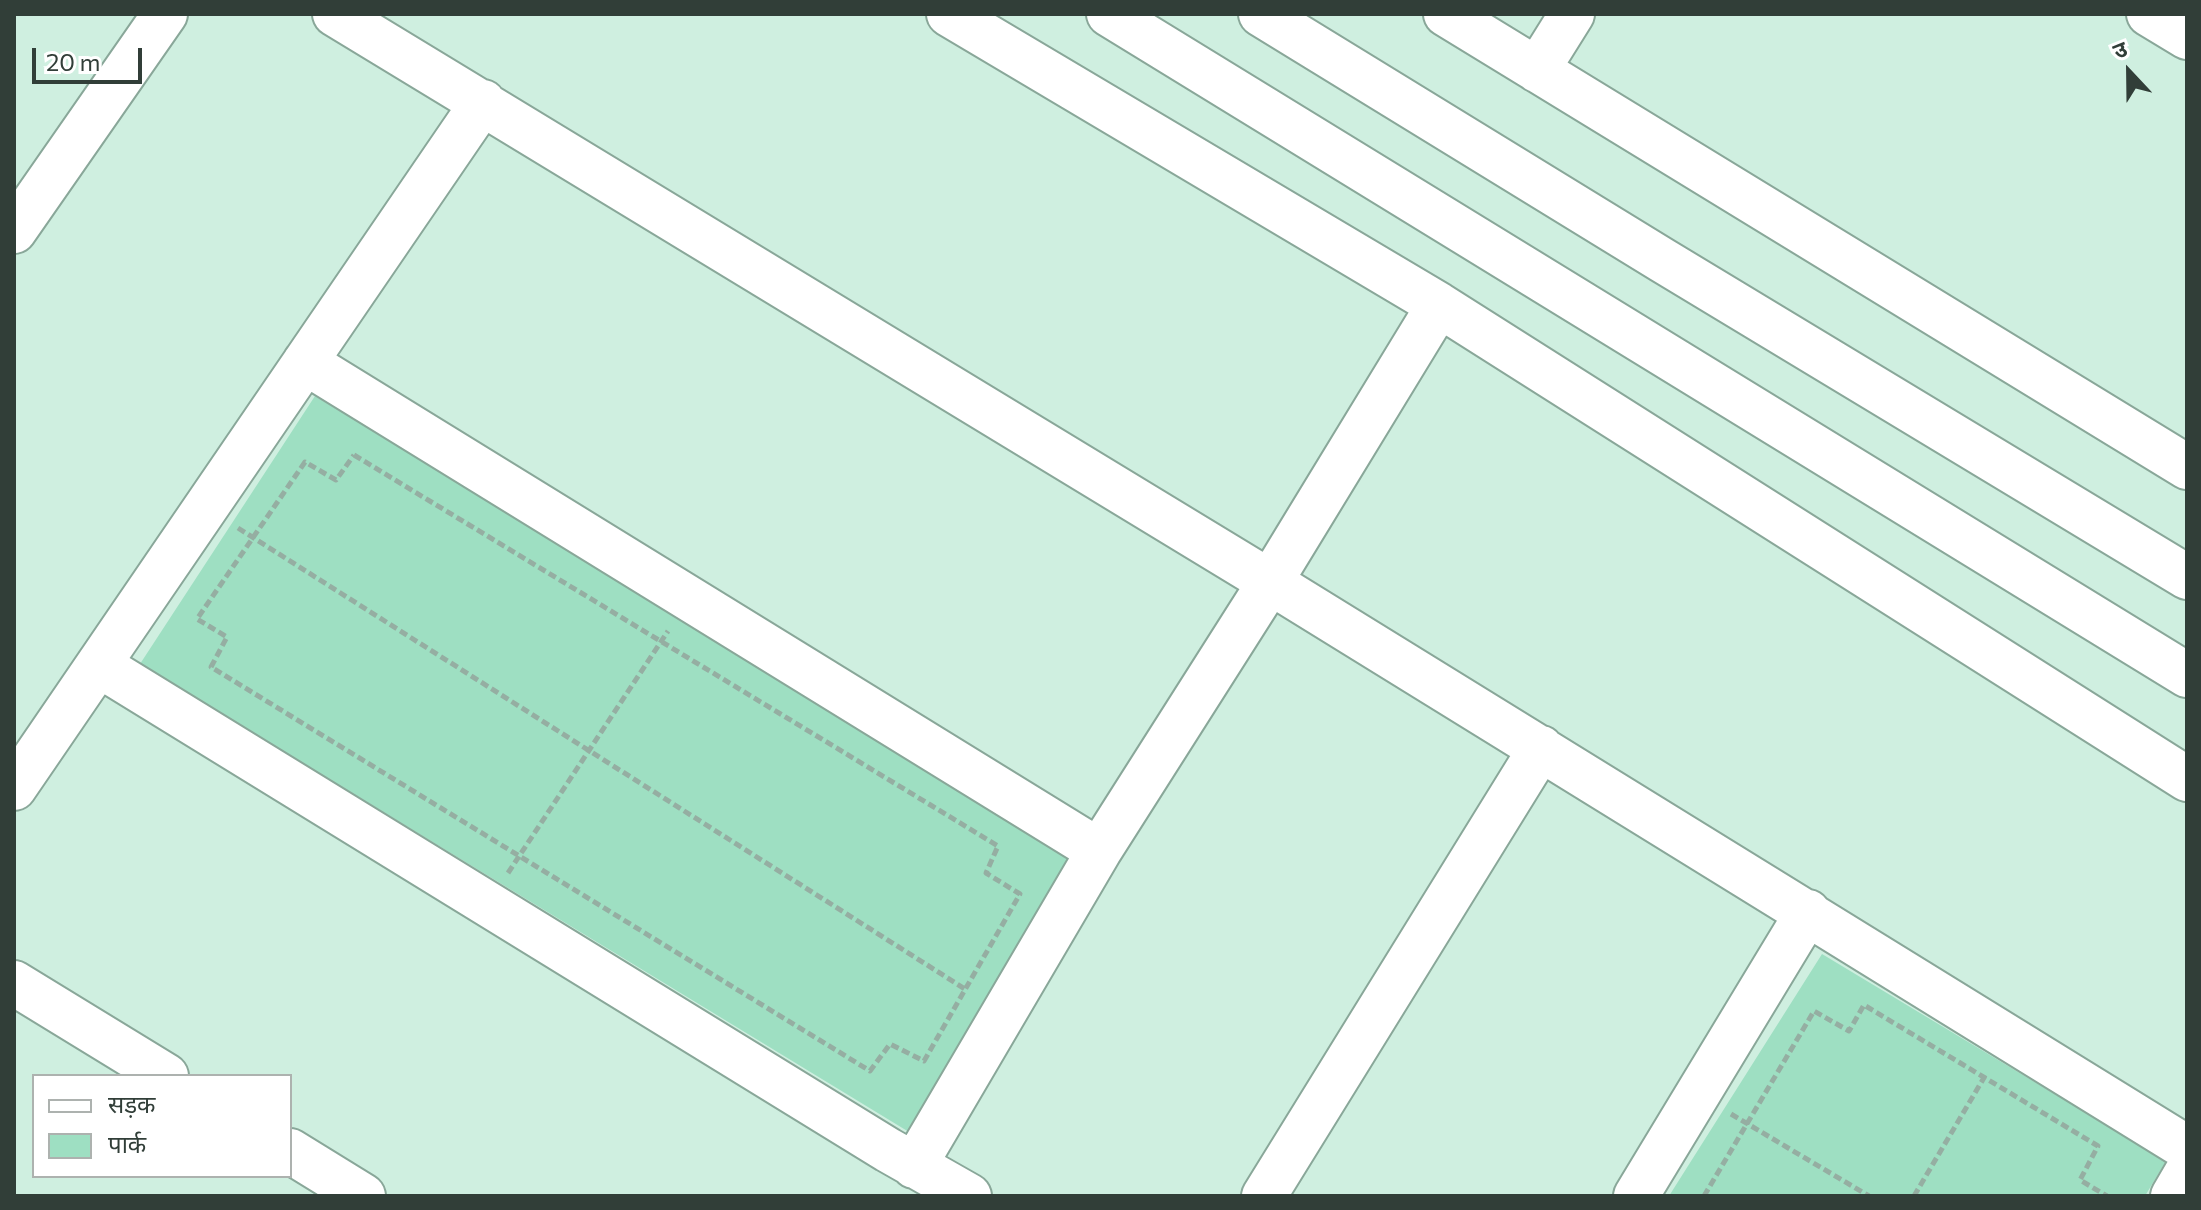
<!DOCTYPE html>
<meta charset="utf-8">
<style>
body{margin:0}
#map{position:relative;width:2201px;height:1210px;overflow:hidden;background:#cfefe0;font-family:Commissioner,"Noto Sans Devanagari",sans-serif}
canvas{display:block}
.frame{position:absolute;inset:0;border:16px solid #313e38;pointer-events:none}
.legend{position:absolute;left:32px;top:1074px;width:260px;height:104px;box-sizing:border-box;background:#fff;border:2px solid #adb2af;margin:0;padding:10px 14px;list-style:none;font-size:24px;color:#313e38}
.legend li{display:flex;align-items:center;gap:16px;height:40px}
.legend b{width:40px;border:2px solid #adb2af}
.north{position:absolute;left:2089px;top:32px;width:80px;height:80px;-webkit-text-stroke:6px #fff;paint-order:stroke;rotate:338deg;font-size:22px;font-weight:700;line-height:32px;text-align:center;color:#313e38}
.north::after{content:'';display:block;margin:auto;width:28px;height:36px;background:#313e38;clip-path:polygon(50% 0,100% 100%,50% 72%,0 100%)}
.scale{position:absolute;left:32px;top:48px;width:110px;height:36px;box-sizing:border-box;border:4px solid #313e38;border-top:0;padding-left:10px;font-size:24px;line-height:28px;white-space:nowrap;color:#313e38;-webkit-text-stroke:6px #fff;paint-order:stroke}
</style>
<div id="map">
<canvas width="2201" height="1210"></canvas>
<div class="frame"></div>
<ul class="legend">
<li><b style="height:10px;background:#fff"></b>सड़क</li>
<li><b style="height:22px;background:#9edfc2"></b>पार्क</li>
</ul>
<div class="north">उ</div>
<div class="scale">20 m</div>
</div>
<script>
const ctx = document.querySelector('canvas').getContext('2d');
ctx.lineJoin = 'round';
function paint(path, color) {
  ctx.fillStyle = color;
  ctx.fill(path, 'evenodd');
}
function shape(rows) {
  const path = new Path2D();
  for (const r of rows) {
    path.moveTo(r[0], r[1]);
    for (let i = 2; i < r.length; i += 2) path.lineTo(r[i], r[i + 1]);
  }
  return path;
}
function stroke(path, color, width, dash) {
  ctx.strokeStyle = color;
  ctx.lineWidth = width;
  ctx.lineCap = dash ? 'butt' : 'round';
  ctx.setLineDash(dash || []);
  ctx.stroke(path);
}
paint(shape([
 [315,396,1074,852,909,1132,140,664],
 [1822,954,2166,1161,2145,1196,1669,1196]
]), '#9edfc2');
const minor = shape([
 [335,14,1270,582,2187,1148],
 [949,14,1439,305,2187,779],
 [1109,14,2187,675],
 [1261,14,1662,260,2187,577],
 [1446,14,2187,467],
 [2149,14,2187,37],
 [1537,70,1572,14],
 [14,231,165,14],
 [305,362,1099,851],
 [99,665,888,1150,969,1196],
 [14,788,483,102],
 [14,983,166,1076],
 [290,1151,363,1196],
 [914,1166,1099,851,1270,582,1439,305],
 [1264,1196,1541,748],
 [1636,1196,1808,912],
 [2173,1196,2187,1172]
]);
stroke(minor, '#89a799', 48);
stroke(shape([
 [354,455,998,846,986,873,1020,894,924,1061,890,1044,870,1071,211,667,227,637,197,619,305,462,336,480,354,455],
 [238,528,965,989],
 [508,873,668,631],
 [1731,1114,1869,1196],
 [1704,1196,1814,1011,1849,1031,1864,1005,2098,1146,2080,1180,2107,1196],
 [1914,1196,1985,1076]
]), '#95aea2', 5, [8, 4]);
stroke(minor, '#fff', 44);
</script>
